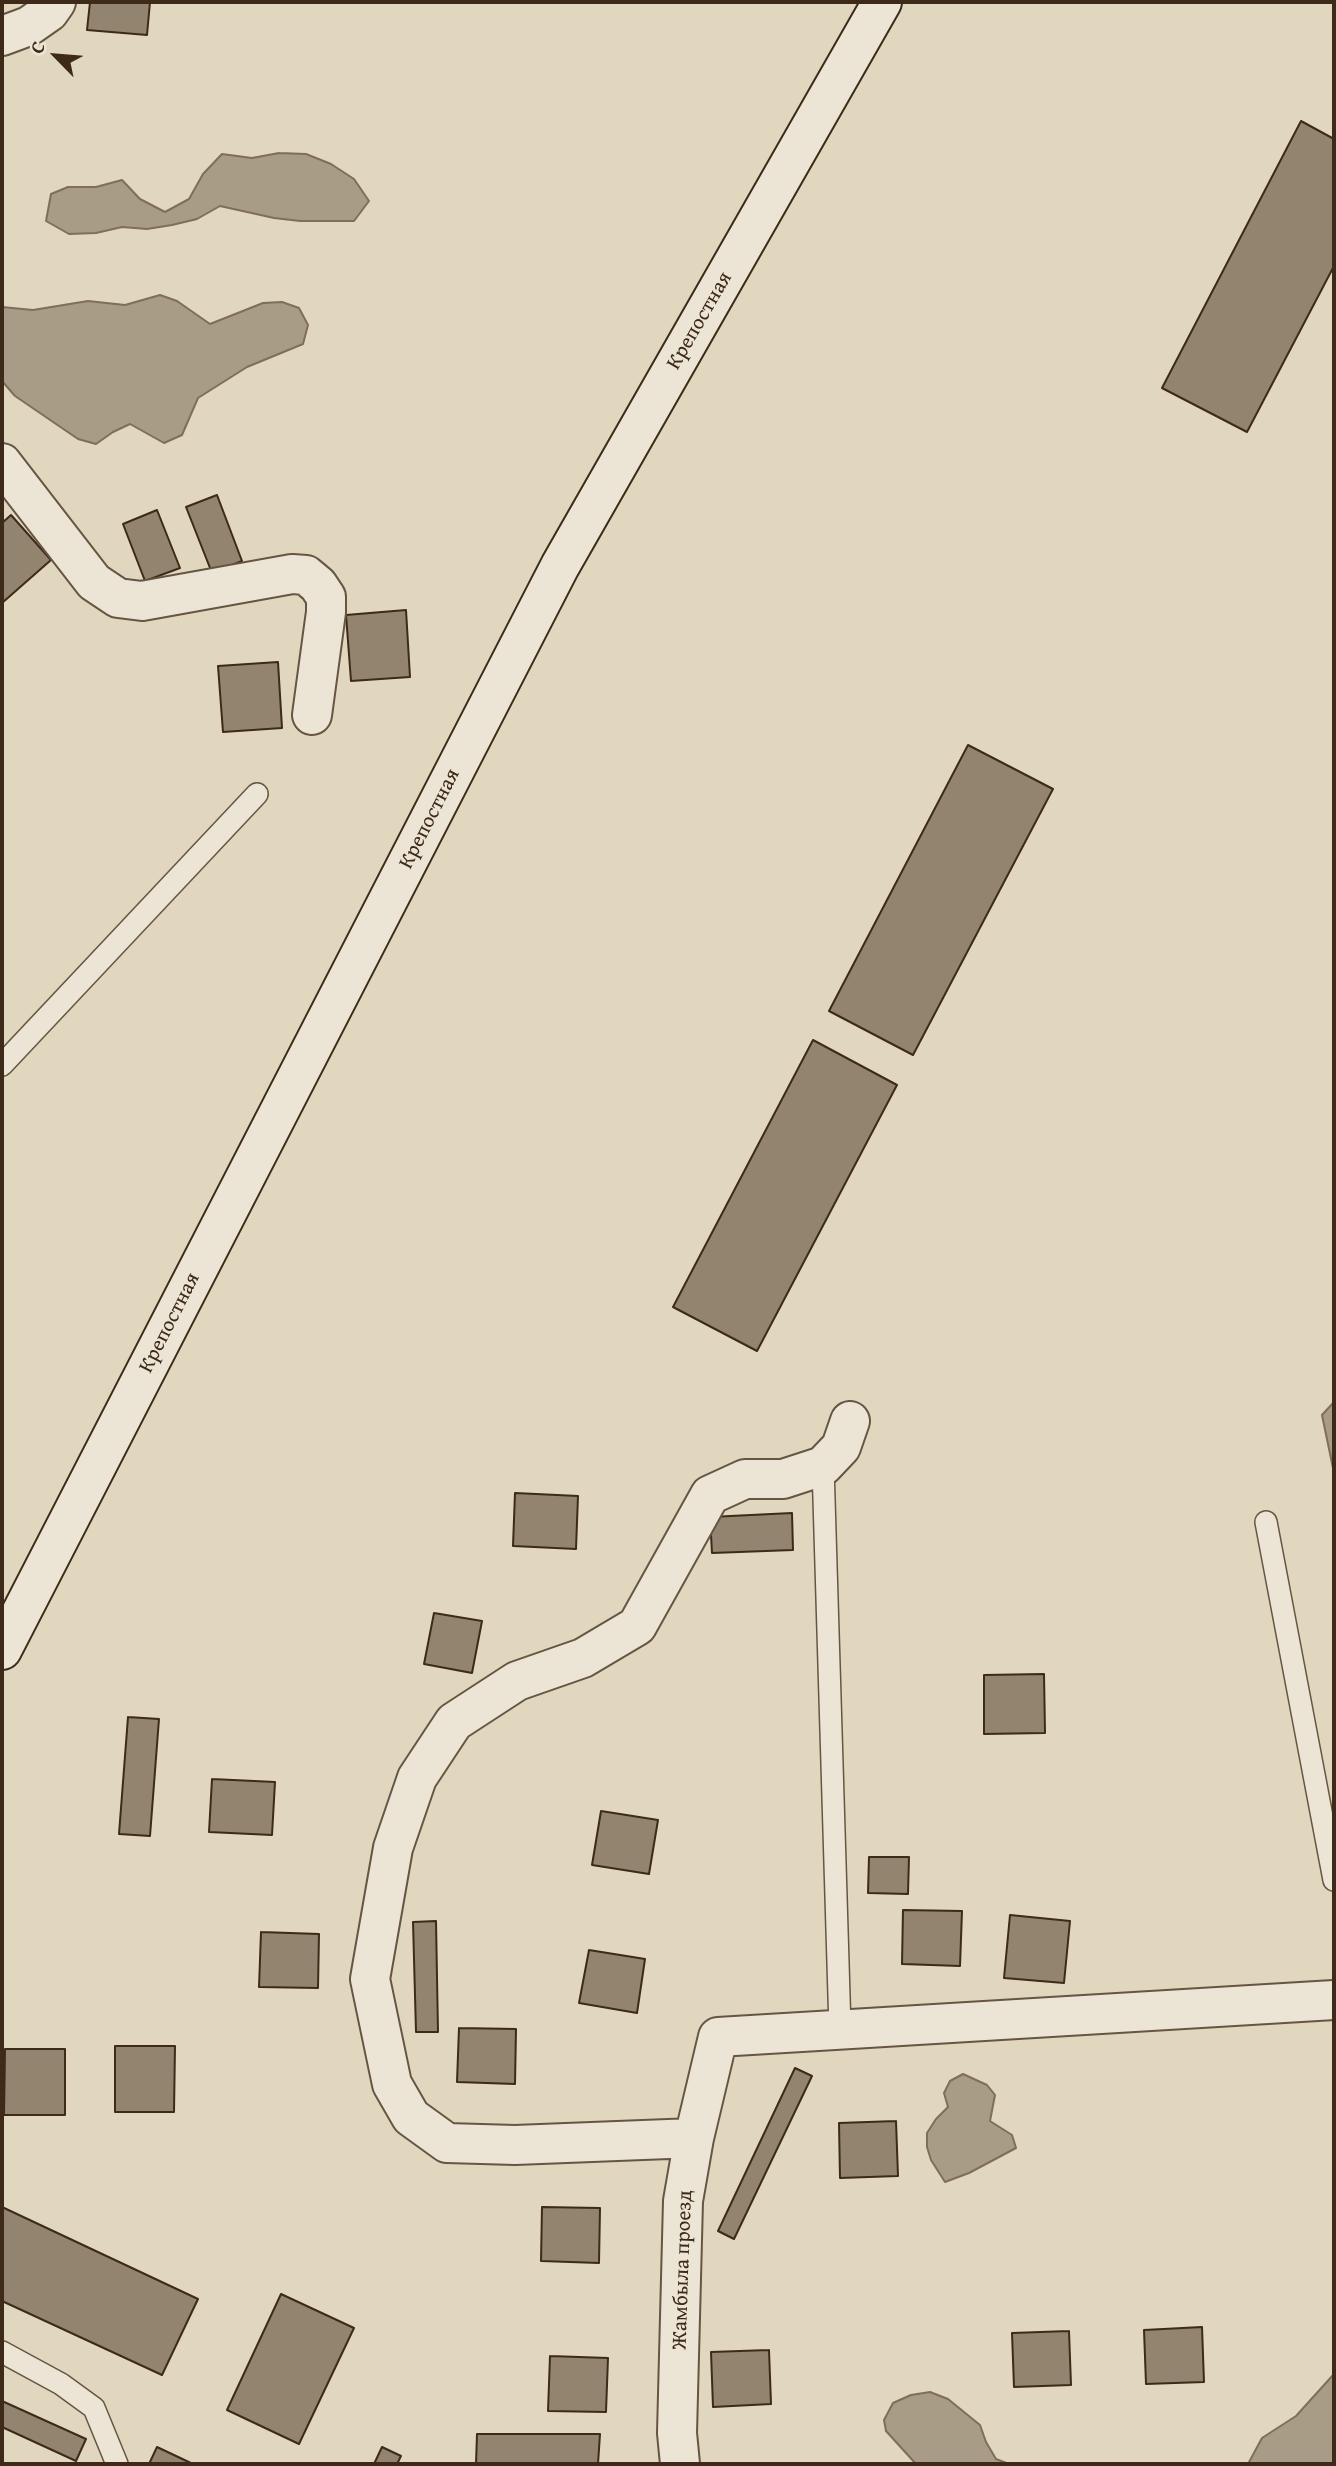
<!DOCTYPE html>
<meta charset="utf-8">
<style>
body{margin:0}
#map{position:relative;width:1336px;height:2466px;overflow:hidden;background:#e1d7be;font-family:"Gentium Book Plus",serif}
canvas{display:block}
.frame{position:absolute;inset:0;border:4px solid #3d2a18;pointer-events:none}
.north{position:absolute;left:21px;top:21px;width:70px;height:70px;-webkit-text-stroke:5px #ece5d5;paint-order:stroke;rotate:295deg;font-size:19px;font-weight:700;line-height:28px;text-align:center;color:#3d2a18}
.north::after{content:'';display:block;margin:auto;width:24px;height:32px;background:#3d2a18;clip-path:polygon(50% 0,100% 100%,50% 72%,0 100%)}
</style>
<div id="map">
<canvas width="1336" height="2466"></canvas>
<div class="frame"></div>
<div class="north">С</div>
</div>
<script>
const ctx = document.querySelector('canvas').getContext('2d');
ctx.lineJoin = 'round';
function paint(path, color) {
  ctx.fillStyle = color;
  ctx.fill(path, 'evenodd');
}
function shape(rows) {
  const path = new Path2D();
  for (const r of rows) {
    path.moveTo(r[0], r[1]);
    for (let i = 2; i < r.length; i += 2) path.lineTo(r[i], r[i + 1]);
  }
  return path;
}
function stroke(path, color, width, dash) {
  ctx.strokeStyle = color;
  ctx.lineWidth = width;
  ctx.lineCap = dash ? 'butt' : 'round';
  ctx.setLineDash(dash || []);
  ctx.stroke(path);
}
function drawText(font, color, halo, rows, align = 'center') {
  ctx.font = font + ' "Gentium Book Plus",serif';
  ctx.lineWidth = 5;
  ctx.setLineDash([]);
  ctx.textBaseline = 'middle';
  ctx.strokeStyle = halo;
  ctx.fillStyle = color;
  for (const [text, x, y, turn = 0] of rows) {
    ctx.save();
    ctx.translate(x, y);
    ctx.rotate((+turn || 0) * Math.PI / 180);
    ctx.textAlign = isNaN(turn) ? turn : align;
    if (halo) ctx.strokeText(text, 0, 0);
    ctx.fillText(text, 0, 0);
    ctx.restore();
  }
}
const water = shape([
 [279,153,306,154,331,164,354,179,369,201,354,221,300,221,274,218,220,206,197,219,172,225,147,229,122,227,96,233,69,234,46,221,51,194,68,187,96,187,122,180,140,199,165,212,189,199,203,174,222,154,252,158,279,153],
 [160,295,177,301,210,324,263,303,282,302,299,308,308,325,303,344,247,367,198,398,182,435,164,443,130,424,113,432,96,444,78,439,15,396,2,381,2,307,33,310,88,301,125,305,160,295],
 [1334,1402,1334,1473,1322,1415,1334,1402],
 [963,2074,987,2085,995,2095,990,2121,1012,2135,1016,2148,969,2173,945,2182,931,2160,927,2147,927,2133,936,2119,948,2107,944,2093,950,2081,963,2074],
 [1334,2374,1334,2464,1248,2464,1262,2438,1296,2416,1334,2374],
 [930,2392,948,2399,980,2425,986,2442,996,2459,1009,2464,916,2464,886,2431,884,2420,893,2403,911,2395,930,2392]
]);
paint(water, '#a99c86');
stroke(water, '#7e6e5a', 2);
const building = shape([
 [90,2,150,2,147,35,87,30,90,2],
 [1301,121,1334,139,1334,266,1247,432,1162,388,1301,121],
 [217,495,242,561,212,573,186,507,217,495],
 [157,510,180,568,145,581,123,524,157,510],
 [11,515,51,560,2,603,2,523,11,515],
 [406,610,410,677,351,681,346,615,406,610],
 [278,662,282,728,223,732,218,666,278,662],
 [968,745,1053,789,913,1055,829,1011,968,745],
 [813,1040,897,1085,757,1351,673,1307,813,1040],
 [515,1493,578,1496,576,1549,513,1546,515,1493],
 [792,1513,793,1550,712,1553,710,1517,792,1513],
 [434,1613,482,1621,472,1673,424,1664,434,1613],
 [1044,1674,1045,1733,984,1734,984,1675,1044,1674],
 [128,1717,159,1719,150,1836,119,1834,128,1717],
 [212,1779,275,1782,272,1835,209,1832,212,1779],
 [601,1811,658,1820,649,1874,592,1865,601,1811],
 [869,1857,909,1857,908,1894,868,1893,869,1857],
 [903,1910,962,1911,960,1966,902,1964,903,1910],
 [1010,1915,1070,1921,1064,1983,1004,1978,1010,1915],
 [436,1921,438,2032,416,2032,413,1922,436,1921],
 [261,1932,319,1934,318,1988,259,1987,261,1932],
 [589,1950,645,1959,637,2013,579,2003,589,1950],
 [459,2028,516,2029,515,2084,457,2082,459,2028],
 [115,2046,175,2046,174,2112,115,2112,115,2046],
 [5,2049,65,2049,65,2115,4,2115,5,2049],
 [795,2068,812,2076,734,2239,718,2231,795,2068],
 [896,2121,898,2176,840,2178,839,2123,896,2121],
 [2,2207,198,2299,162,2375,2,2301,2,2207],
 [542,2207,600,2208,599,2263,541,2261,542,2207],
 [281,2294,354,2328,299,2444,227,2410,281,2294],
 [1202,2327,1204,2382,1146,2384,1144,2330,1202,2327],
 [1069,2331,1071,2385,1014,2387,1012,2333,1069,2331],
 [769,2350,771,2404,713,2407,711,2352,769,2350],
 [550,2356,608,2358,606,2412,548,2411,550,2356],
 [2,2401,86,2439,76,2461,2,2427,2,2401],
 [477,2434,600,2434,598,2464,476,2464,477,2434],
 [157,2447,193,2464,149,2464,157,2447],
 [382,2447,401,2456,397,2464,374,2464,382,2447]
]);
paint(building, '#92846e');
stroke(building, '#3d2a18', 2);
const lane = shape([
 [2,1065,257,794],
 [823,1466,840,2029],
 [1266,1522,1334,1880],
 [2,2352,61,2384,94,2408,117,2464]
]);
const street = shape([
 [2,36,29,26,49,12,56,2],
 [2,463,94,582,118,598,142,601,292,574,306,575,318,585,326,597,326,612,312,715],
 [694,2138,515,2145,447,2143,411,2117,392,2084,370,1979,393,1848,417,1778,454,1722,517,1681,583,1658,637,1626,710,1495,745,1479,783,1479,823,1466,841,1447,850,1421],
 [680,2464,677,2433,683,2201,694,2138,718,2037,1334,2000]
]);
const secondary = shape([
 [2,1650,560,566,882,2]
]);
stroke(lane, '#665542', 24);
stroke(street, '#665542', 42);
stroke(secondary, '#3d2a18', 42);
stroke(lane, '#ece5d5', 21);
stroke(street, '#ece5d5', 38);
stroke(secondary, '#ece5d5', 38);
drawText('21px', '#3d2a18', '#ece5d5', [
 ["Крепостная",700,321,-60],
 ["Крепостная",430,819,-63],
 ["Крепостная",170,1323,-63],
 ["Жамбыла проезд",683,2270,-88]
]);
</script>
